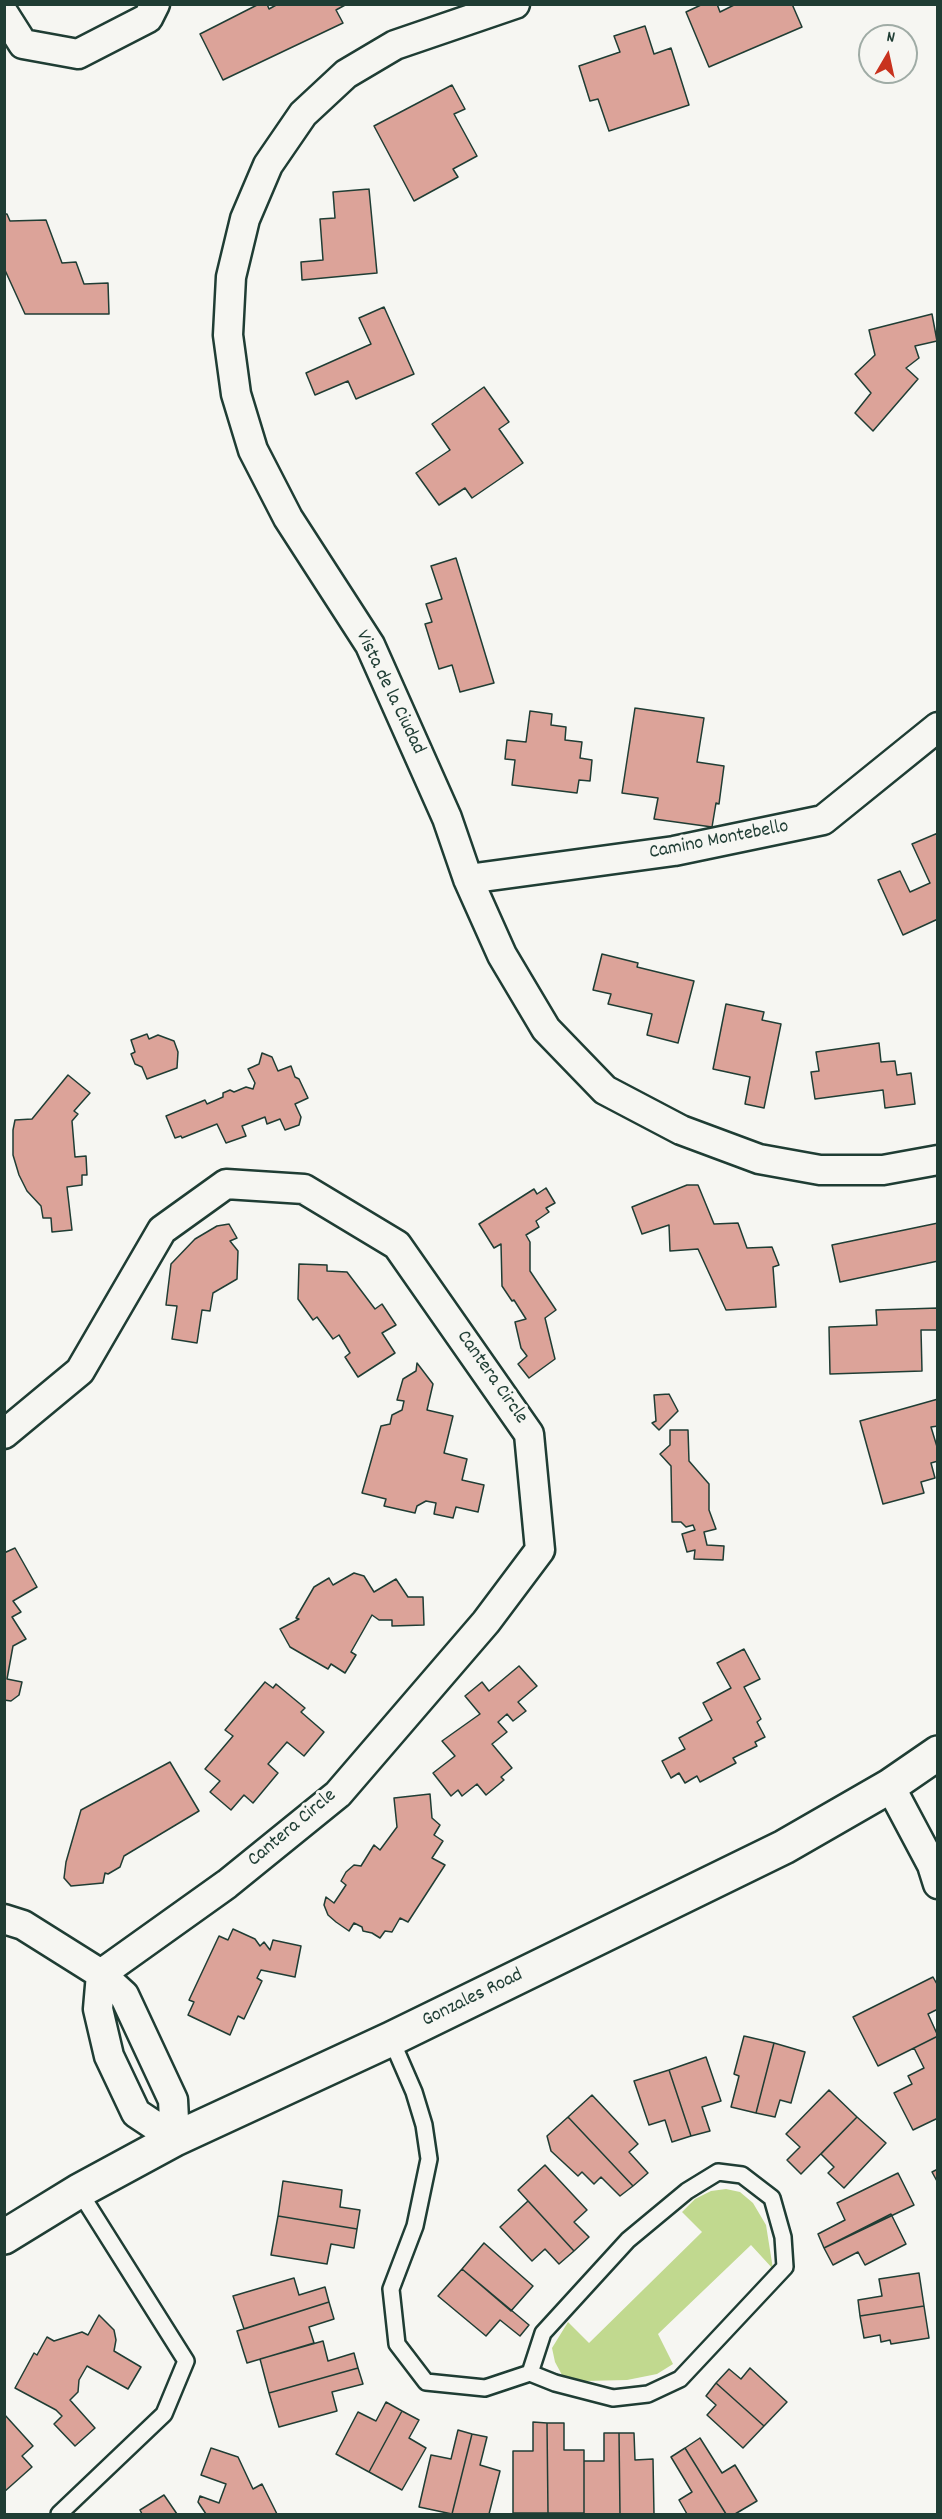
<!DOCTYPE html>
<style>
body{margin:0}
#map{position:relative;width:942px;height:2519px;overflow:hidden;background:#f6f6f2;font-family:Dekko,sans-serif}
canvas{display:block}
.frame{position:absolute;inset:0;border:6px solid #1f3d34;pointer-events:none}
.north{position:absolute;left:858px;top:24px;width:60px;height:60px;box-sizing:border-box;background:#f6f6f2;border:2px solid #a0aca6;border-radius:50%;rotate:9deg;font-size:16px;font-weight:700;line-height:24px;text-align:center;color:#1f3d34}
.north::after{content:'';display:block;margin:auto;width:21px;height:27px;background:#c8321e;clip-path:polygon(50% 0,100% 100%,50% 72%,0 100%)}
</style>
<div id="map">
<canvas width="942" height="2519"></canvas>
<div class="frame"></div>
<div class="north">N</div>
</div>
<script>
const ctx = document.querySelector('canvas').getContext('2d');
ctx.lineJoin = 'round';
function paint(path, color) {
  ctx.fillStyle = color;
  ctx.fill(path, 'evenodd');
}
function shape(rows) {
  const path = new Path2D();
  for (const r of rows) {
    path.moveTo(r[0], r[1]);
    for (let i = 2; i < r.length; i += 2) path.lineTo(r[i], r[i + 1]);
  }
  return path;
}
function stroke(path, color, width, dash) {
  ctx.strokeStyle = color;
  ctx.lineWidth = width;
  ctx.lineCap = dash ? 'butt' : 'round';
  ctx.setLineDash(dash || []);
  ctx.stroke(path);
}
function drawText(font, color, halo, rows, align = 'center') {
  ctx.font = font + ' Dekko,sans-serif';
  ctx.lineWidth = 6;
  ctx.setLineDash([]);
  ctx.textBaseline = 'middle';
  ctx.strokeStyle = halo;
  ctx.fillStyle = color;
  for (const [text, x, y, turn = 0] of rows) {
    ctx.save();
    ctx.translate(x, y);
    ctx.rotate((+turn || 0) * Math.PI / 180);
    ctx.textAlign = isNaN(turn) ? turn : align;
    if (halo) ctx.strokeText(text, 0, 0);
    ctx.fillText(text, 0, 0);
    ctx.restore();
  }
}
paint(shape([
 [726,2189,740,2192,753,2203,766,2225,773,2269,751,2245,658,2334,673,2364,657,2374,627,2380,584,2381,562,2375,555,2362,552,2348,568,2322,589,2343,702,2232,682,2212,695,2199,711,2191]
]), '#c1d98f');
const building = shape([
 [259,4,267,4,269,9,278,4,347,4,336,10,343,23,223,80,200,34,259,4],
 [703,4,717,4,720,12,736,4,792,4,802,27,709,67,686,12,703,4],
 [645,26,654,54,671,48,689,105,609,131,598,99,590,101,579,66,620,52,614,36,645,26],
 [452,85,465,109,454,114,477,156,453,169,458,177,414,201,374,126,452,85],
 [369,189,377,273,302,280,301,262,323,260,320,219,335,218,333,192,369,189],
 [4,214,7,214,10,221,46,220,62,263,76,262,84,284,108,283,109,314,25,314,4,268,4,214],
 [384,307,414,374,356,399,348,381,315,395,306,373,371,344,359,318,384,307],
 [932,314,937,341,915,346,919,358,906,368,918,379,873,431,855,413,871,393,855,374,875,355,869,330,932,314],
 [484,387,509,422,499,429,523,463,472,498,465,488,439,505,416,473,450,450,432,424,484,387],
 [456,558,494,683,460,692,452,665,439,669,425,624,432,622,426,604,442,599,431,566,456,558],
 [635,708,704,718,697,762,724,766,719,804,716,803,712,827,654,819,658,798,622,793,635,708],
 [530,711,552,714,551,725,566,727,565,740,582,742,580,758,592,760,590,781,579,780,577,793,512,785,515,760,505,759,507,740,526,742,530,711],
 [938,833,938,919,903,935,878,880,900,871,910,892,930,883,912,844,938,833],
 [602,954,638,963,637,967,694,981,678,1043,647,1035,652,1014,608,1004,611,994,593,990,602,954],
 [726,1004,764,1012,762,1020,781,1024,764,1108,745,1104,750,1077,713,1069,726,1004],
 [147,1034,149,1039,158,1035,174,1041,178,1052,177,1068,147,1079,142,1067,135,1064,131,1054,135,1052,131,1040,147,1034],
 [879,1043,881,1062,895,1061,897,1075,911,1073,915,1104,885,1108,883,1090,815,1099,811,1072,819,1071,816,1052,879,1043],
 [262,1053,272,1057,278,1071,291,1066,295,1077,299,1079,308,1098,295,1104,301,1117,299,1125,285,1130,280,1119,267,1124,265,1117,242,1126,246,1136,226,1143,217,1124,182,1138,181,1136,175,1138,166,1116,205,1100,207,1104,223,1097,223,1093,230,1090,234,1092,246,1087,253,1089,255,1083,248,1069,259,1064,262,1053],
 [68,1075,90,1093,74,1111,78,1114,72,1121,75,1157,86,1156,87,1175,82,1175,82,1185,67,1187,72,1230,52,1232,51,1218,43,1218,41,1206,27,1191,19,1175,13,1155,13,1130,15,1120,32,1119,68,1075],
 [687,1185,698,1185,714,1224,738,1223,747,1248,772,1247,779,1265,773,1267,776,1307,726,1310,698,1249,670,1251,669,1225,642,1234,632,1207,687,1185],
 [546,1188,555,1203,546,1208,549,1212,536,1221,539,1227,526,1235,530,1242,530,1271,556,1310,545,1318,555,1359,529,1378,518,1364,527,1356,521,1348,515,1322,526,1319,514,1300,512,1301,502,1286,501,1244,494,1248,479,1224,534,1189,537,1194,546,1188],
 [938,1223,938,1261,840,1282,832,1245,938,1223],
 [229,1224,237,1238,230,1241,238,1251,237,1279,213,1293,210,1311,202,1310,197,1343,172,1339,177,1306,166,1305,171,1264,195,1239,217,1226,229,1224],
 [299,1264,327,1265,327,1271,347,1272,375,1309,382,1304,396,1325,382,1333,395,1353,358,1377,345,1357,350,1353,339,1335,333,1339,317,1317,313,1320,298,1299,299,1264],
 [938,1308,938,1330,921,1330,922,1371,830,1374,829,1327,877,1325,876,1310,938,1308],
 [417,1363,433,1384,427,1410,453,1416,444,1453,467,1459,462,1480,484,1485,478,1512,456,1507,453,1518,434,1514,436,1503,426,1501,417,1506,415,1513,384,1506,386,1499,362,1493,381,1426,390,1424,392,1415,402,1410,404,1401,397,1400,403,1379,416,1371,417,1363],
 [669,1394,678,1411,659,1430,652,1423,656,1421,654,1395,669,1394],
 [938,1399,938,1426,931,1427,938,1450,938,1461,931,1463,935,1478,921,1482,924,1493,883,1504,860,1421,938,1399],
 [670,1430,688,1430,689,1461,709,1484,709,1510,716,1529,704,1532,707,1545,724,1546,723,1560,694,1559,695,1550,687,1552,682,1534,695,1530,693,1525,686,1527,681,1522,672,1522,671,1466,660,1454,670,1445,670,1430],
 [15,1548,37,1587,13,1601,21,1612,12,1617,26,1639,13,1646,7,1679,22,1682,19,1695,11,1701,4,1700,4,1553,15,1548],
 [354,1573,364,1576,374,1592,396,1579,408,1597,423,1597,424,1625,392,1626,392,1620,379,1620,372,1615,351,1652,356,1655,345,1673,331,1664,328,1669,290,1647,280,1629,299,1619,296,1618,314,1587,329,1578,333,1585,354,1573],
 [744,1649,760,1679,744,1687,761,1719,757,1722,765,1737,755,1742,757,1746,733,1758,736,1763,700,1782,697,1776,685,1783,679,1773,671,1778,662,1761,685,1749,679,1738,712,1720,703,1703,731,1688,717,1663,744,1649],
 [519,1666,537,1686,518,1702,526,1711,513,1721,507,1714,498,1722,507,1732,492,1744,512,1768,501,1777,504,1780,486,1795,477,1784,462,1796,458,1790,451,1796,433,1773,455,1756,442,1741,480,1714,465,1696,482,1682,489,1691,519,1666],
 [265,1682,273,1688,276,1684,305,1708,301,1712,324,1732,304,1756,287,1742,268,1764,278,1773,253,1803,244,1795,231,1810,210,1792,220,1781,205,1769,233,1736,225,1730,265,1682],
 [170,1762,199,1811,124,1856,120,1867,108,1874,105,1873,103,1883,71,1886,64,1878,66,1862,81,1810,170,1762],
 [430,1794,432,1818,440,1825,434,1835,443,1841,432,1858,445,1865,408,1922,400,1918,392,1932,385,1931,380,1938,372,1933,363,1931,362,1927,354,1923,349,1931,336,1922,328,1915,324,1905,326,1897,334,1903,346,1885,341,1881,346,1872,354,1865,361,1866,374,1845,380,1850,397,1827,394,1798,430,1794],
 [233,1929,255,1939,260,1946,264,1942,270,1950,273,1940,301,1946,295,1977,261,1970,257,1978,262,1981,244,2019,238,2016,230,2035,188,2015,194,2002,189,2000,219,1936,228,1940,233,1929],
 [933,1977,938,1986,938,2009,928,2014,938,2036,878,2066,853,2017,933,1977],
 [744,2036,774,2043,756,2113,731,2107,739,2076,734,2074,744,2036],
 [938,2036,938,2118,913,2130,894,2093,912,2084,908,2076,924,2068,914,2048,938,2036],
 [774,2043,805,2052,791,2103,780,2100,775,2117,756,2113,774,2043],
 [706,2057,721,2101,702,2107,710,2131,691,2136,669,2070,706,2057],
 [669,2070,691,2136,672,2142,665,2120,649,2125,634,2081,669,2070],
 [829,2090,857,2117,801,2174,787,2160,800,2147,786,2134,829,2090],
 [592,2095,638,2144,629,2152,648,2173,633,2186,568,2117,592,2095],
 [568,2117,633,2186,620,2196,601,2177,594,2184,582,2172,578,2176,551,2151,547,2136,568,2117],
 [857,2117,886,2143,844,2188,828,2173,834,2167,821,2154,857,2117],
 [545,2165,587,2210,574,2222,589,2237,574,2251,518,2190,545,2165],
 [938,2169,938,2183,932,2172,938,2169],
 [898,2173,914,2205,824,2248,818,2234,845,2220,837,2203,898,2173],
 [283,2181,342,2190,340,2207,360,2210,357,2229,278,2216,283,2181],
 [528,2201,574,2251,559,2264,545,2249,532,2261,500,2227,528,2201],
 [891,2214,906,2244,865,2265,858,2252,833,2265,824,2248,891,2214],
 [278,2216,357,2229,354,2248,331,2244,327,2264,271,2255,278,2216],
 [484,2243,533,2286,511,2311,462,2269,484,2243],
 [462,2269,529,2325,520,2336,500,2320,486,2336,438,2296,462,2269],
 [919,2273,924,2306,860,2316,858,2300,882,2296,879,2279,919,2273],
 [294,2278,299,2295,325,2287,329,2302,244,2329,233,2296,294,2278],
 [329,2302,334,2319,309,2327,314,2343,247,2363,237,2331,329,2302],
 [924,2306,929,2338,891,2344,890,2340,881,2342,880,2335,864,2338,860,2316,924,2306],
 [99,2315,114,2330,116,2340,114,2351,141,2367,128,2389,87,2366,79,2380,78,2392,70,2400,95,2428,75,2446,54,2424,62,2416,56,2410,15,2388,34,2353,37,2355,47,2337,54,2341,82,2332,88,2335,99,2315],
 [323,2341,328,2361,354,2353,358,2368,269,2393,260,2359,323,2341],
 [358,2368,363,2384,332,2392,337,2411,279,2427,269,2393,358,2368],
 [750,2368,787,2402,764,2426,716,2383,729,2369,741,2379,750,2368],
 [716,2383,764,2426,743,2448,707,2415,716,2405,706,2396,716,2383],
 [386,2402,402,2411,369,2472,336,2454,358,2412,376,2421,386,2402],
 [402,2411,419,2420,409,2438,426,2448,402,2490,369,2472,402,2411],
 [4,2414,33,2446,22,2456,32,2467,4,2492,4,2414],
 [533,2422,547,2423,548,2513,513,2513,513,2451,533,2451,533,2422],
 [547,2423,564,2423,564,2450,584,2450,584,2513,548,2513,547,2423],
 [458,2430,472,2434,452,2514,419,2507,431,2455,451,2459,458,2430],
 [604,2433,619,2433,620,2514,584,2514,584,2461,604,2461,604,2433],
 [619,2433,634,2433,635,2460,653,2459,654,2514,620,2514,619,2433],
 [472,2434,487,2437,480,2465,500,2471,489,2514,452,2514,472,2434],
 [700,2438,722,2473,735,2465,757,2501,735,2514,726,2514,685,2448,700,2438],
 [211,2448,238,2457,253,2489,262,2484,277,2514,206,2514,198,2502,200,2496,219,2503,226,2484,201,2475,211,2448],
 [685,2448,726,2514,687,2514,679,2500,692,2492,671,2457,685,2448],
 [164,2495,177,2514,142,2514,140,2510,164,2495]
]);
paint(building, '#dca399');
stroke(building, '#1f3d34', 1.5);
const lane = shape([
 [391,2039,414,2092,424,2125,429,2159,415,2226,391,2289,397,2344,426,2382,485,2388,530,2373,555,2383,613,2398,648,2394,680,2379,785,2267,783,2237,772,2198,742,2175,718,2172,687,2191,628,2240,543,2333,530,2373],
 [59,2514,164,2414,186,2361,79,2191]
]);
const street = shape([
 [515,4,395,45,346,74,303,114,268,165,245,219,231,277,228,335,236,394,253,450,288,518,370,645,447,818,468,879,502,955,546,1029,605,1090,681,1130,759,1159,820,1170,883,1170,938,1160],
 [4,14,23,44,78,54,148,18,155,4],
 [468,879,674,851,823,820,938,727],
 [4,1434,80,1371,162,1230,226,1184,304,1189,397,1245,529,1434,540,1550,486,1622,338,1794,227,1884,101,1974,23,1925,4,1919],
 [890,1786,932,1865,938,1884],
 [101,1974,98,2009,109,2056,136,2113,175,2139],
 [101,1974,124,1995,173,2100,175,2139]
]);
const secondary = shape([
 [4,2237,79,2191,175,2139,391,2039,784,1847,890,1786,938,1753]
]);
stroke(lane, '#1f3d34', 20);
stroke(street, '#1f3d34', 33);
stroke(secondary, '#1f3d34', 38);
stroke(lane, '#f6f6f2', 15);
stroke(street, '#f6f6f2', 28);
stroke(secondary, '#f6f6f2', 33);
drawText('20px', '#1f3d34', '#f6f6f2', [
 ["Vista de la Ciudad",389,693,64],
 ["Camino Montebello",719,841,-11],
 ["Cantera Circle",491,1378,55],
 ["Cantera Circle",293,1829,-40],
 ["Gonzales Road",473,1999,-26]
]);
</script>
